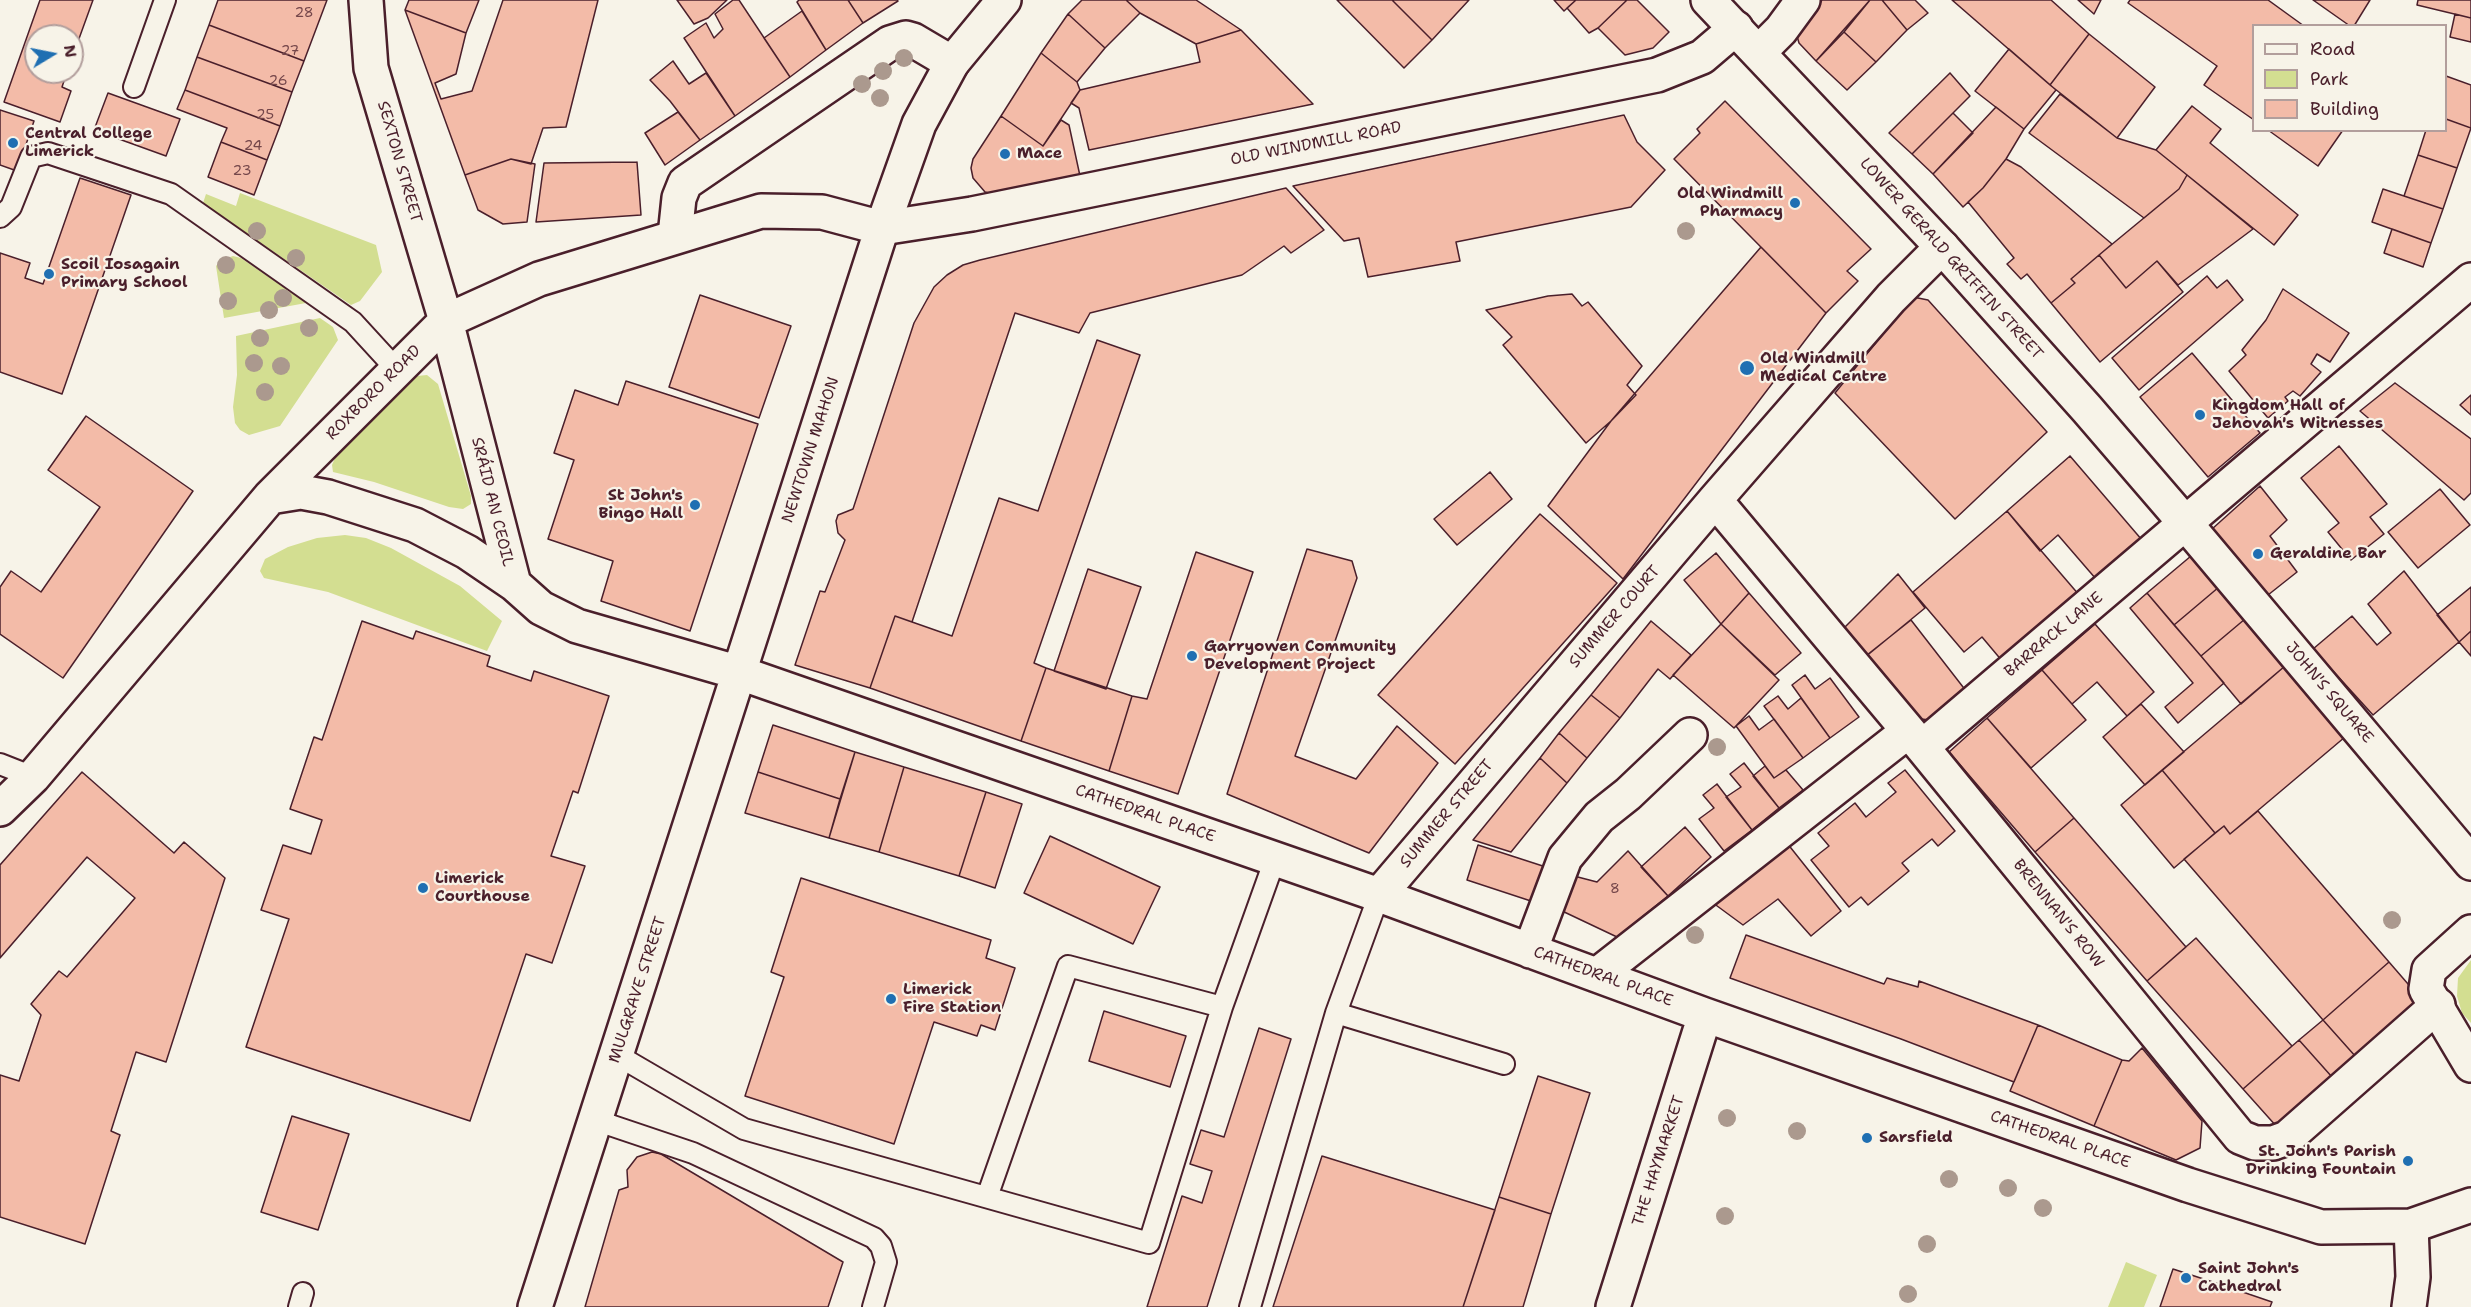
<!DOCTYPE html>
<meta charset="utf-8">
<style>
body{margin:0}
#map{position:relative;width:2471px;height:1307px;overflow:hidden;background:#f7f3e8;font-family:"Shantell Sans",sans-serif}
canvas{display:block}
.legend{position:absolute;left:2252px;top:24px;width:195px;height:108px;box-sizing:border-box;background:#f7f3e8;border:2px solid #b29e9c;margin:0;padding:8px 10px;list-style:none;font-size:18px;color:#4a1f2b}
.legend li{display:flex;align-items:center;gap:12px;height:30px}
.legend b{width:30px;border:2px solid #b29e9c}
.north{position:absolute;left:24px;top:24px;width:60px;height:60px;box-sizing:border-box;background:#f7f3e8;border:2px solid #b29e9c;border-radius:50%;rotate:80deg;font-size:16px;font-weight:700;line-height:24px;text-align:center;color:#4a1f2b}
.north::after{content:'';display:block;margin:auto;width:21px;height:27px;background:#1f6fb2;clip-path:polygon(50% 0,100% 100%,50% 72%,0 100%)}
</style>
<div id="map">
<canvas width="2471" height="1307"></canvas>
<ul class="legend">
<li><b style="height:8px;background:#f7f3e8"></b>Road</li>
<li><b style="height:16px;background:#d3de91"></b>Park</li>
<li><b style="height:16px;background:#f3bba8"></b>Building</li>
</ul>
<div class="north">N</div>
</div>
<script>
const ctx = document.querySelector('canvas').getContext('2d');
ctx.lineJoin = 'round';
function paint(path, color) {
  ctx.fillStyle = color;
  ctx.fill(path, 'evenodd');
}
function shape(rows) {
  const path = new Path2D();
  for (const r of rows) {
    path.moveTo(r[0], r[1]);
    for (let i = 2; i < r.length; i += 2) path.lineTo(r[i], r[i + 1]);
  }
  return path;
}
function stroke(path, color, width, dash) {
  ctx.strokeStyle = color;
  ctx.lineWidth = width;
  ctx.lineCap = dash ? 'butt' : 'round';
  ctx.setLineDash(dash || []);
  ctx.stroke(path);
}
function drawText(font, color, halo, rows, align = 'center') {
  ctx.font = font + ' "Shantell Sans",sans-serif';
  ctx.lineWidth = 4.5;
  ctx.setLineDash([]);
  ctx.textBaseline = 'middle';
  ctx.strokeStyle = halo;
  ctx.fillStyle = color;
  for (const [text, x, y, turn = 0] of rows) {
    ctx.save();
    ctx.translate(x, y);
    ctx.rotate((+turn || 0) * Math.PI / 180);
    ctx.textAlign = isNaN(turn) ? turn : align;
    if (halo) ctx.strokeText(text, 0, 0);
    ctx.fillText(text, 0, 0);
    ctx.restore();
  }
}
paint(shape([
 [240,193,376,245,382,272,360,301,351,305,203,203,206,194,236,206],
 [233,256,241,258,306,303,224,318,216,266,221,260],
 [320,318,333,327,338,340,280,426,249,435,240,430,235,423,233,407,237,375,236,336],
 [427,375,438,384,471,496,471,504,463,509,449,507,374,482,333,472,332,465,335,458,399,392,417,376],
 [345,535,366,538,391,548,460,586,502,621,487,651,328,592,264,578,260,571,265,559,288,547,317,538],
 [2471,960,2471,1023,2462,1013,2457,996,2458,978],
 [2126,1262,2157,1275,2144,1307,2108,1307]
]), '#d3de91');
const building = shape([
 [40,0,93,0,72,58,72,36,36,36,36,72,67,72,62,87,71,91,60,122,4,102,40,0],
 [218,0,327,0,304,61,209,25,218,0],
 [409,0,479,0,466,33,405,10,409,0],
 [503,0,598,0,566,127,543,128,531,164,511,159,465,175,405,10,466,33,456,74,435,83,441,99,472,91,503,0],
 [677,0,727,0,708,18,694,24,677,0],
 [733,0,739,0,790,77,735,116,684,38,706,23,714,38,723,29,715,14,733,0],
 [799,0,848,0,863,23,826,50,797,2,799,0],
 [848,0,897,0,898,1,863,23,848,0],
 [1082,0,1126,0,1140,13,1105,48,1068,14,1082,0],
 [1126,0,1196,0,1241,30,1196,44,1140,13,1126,0],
 [1337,0,1392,0,1432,40,1404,68,1337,0],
 [1392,0,1469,0,1432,40,1392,0],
 [1554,0,1576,0,1564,11,1554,0],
 [1576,0,1627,0,1598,28,1589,33,1567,8,1576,0],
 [1627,0,1637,0,1669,32,1653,48,1625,55,1598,28,1627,0],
 [1822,0,1870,0,1816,61,1799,43,1797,36,1822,0],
 [1870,0,1882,0,1907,30,1876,62,1844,32,1870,0],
 [1882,0,1915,0,1928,13,1907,30,1882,0],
 [1952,0,2051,0,2089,34,2050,85,1952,0],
 [2078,0,2101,0,2094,14,2078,0],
 [2130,0,2268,0,2304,26,2254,26,2254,120,2204,85,2217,66,2128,3,2130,0],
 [2313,0,2370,0,2354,26,2350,26,2313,0],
 [2418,0,2471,0,2471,18,2417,5,2418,0],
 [802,11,826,50,790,77,764,38,802,11],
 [1068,14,1105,48,1077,82,1041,53,1068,14],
 [2455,14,2471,18,2471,42,2450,37,2455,14],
 [209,25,304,61,292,92,197,57,209,25],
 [1241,30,1313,104,1089,150,1079,108,1071,103,1080,90,1200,62,1196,44,1241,30],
 [1844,32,1876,62,1847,90,1816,61,1844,32],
 [2089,34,2155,87,2117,138,2050,85,2089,34],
 [2009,49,2056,90,2024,129,1975,91,2009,49],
 [1041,53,1077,82,1080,90,1043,146,1001,116,1041,53],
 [197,57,292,92,280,126,185,90,197,57],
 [673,61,689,84,706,73,735,116,700,140,670,101,650,80,673,61],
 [1950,73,1970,96,1912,154,1889,133,1950,73],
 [2446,76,2471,85,2471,128,2446,119,2446,76],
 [185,90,280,126,267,160,221,142,227,128,177,109,185,90],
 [108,93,180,119,166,156,94,130,108,93],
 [2060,94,2117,138,2156,150,2187,175,2179,189,2144,218,2029,133,2060,94],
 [1725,101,1871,249,1847,271,1858,281,1826,313,1674,159,1700,133,1697,129,1725,101],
 [2192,106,2221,129,2210,143,2298,215,2274,245,2156,150,2192,106],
 [1996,107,2024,129,2006,159,1983,188,1963,207,1933,174,1996,107],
 [0,110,34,121,17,171,0,165,0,110],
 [678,112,700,140,665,165,645,133,678,112],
 [1953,113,1973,133,1933,174,1912,154,1953,113],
 [1624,115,1637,142,1665,170,1631,207,1456,242,1460,261,1368,277,1359,238,1344,241,1293,186,1624,115],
 [1001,116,1043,146,1061,120,1069,125,1080,176,992,194,985,192,973,178,971,168,973,159,1001,116],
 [2446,119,2471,128,2457,168,2418,155,2426,130,2446,130,2446,119],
 [2268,130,2343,130,2318,166,2268,130],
 [221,142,267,160,254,195,208,177,221,142],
 [2418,155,2457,168,2443,209,2404,196,2418,155],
 [511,159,535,164,527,222,503,224,478,210,465,175,511,159],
 [2006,159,2021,167,2112,244,2071,279,2075,283,2051,303,2027,274,2021,279,2007,264,2014,258,1968,202,1983,188,2006,159],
 [637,162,641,215,536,222,544,163,637,162],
 [2187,175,2253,229,2178,285,2157,261,2126,288,2099,255,2179,189,2187,175],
 [80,178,131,195,62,394,0,372,0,253,30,263,25,278,43,284,80,178],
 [1286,188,1324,230,1291,253,1284,246,1242,275,1090,313,1079,333,1015,313,912,622,895,616,870,688,795,665,820,591,825,592,845,540,838,533,836,521,838,515,853,509,914,323,934,287,947,275,963,265,980,260,1286,188],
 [2383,189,2443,209,2431,243,2372,222,2383,189],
 [2392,229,2431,243,2423,267,2384,253,2392,229],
 [1761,247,1826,313,1623,579,1548,506,1611,421,1761,247],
 [2099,255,2126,288,2157,261,2183,292,2100,362,2051,303,2075,283,2071,279,2099,255],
 [2207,276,2217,288,2227,280,2243,300,2139,390,2112,358,2207,276],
 [2283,289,2349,333,2330,362,2317,354,2311,364,2321,372,2300,396,2293,391,2285,397,2288,401,2268,418,2229,371,2246,355,2242,350,2266,320,2283,289],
 [1572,294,1582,306,1588,302,1642,366,1627,385,1636,395,1611,421,1586,443,1503,345,1512,337,1486,310,1548,296,1572,294],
 [700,295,791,326,759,418,669,387,700,295],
 [1913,297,1928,300,2047,432,1955,519,1835,393,1913,297],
 [1097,340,1140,355,1034,663,1046,668,1021,741,870,688,895,616,952,636,999,498,1038,511,1097,340],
 [2192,353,2260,433,2208,477,2140,397,2192,353],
 [626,381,758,424,690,631,601,601,613,561,548,539,574,460,554,453,575,390,618,405,626,381],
 [2395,383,2471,439,2471,493,2464,500,2360,411,2395,383],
 [2471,395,2471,415,2460,405,2471,395],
 [86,416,193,491,63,678,0,634,0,587,11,571,41,592,100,507,48,470,86,416],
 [2339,446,2387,504,2370,517,2384,534,2351,560,2328,532,2339,523,2301,478,2339,446],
 [2070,456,2142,540,2096,579,2058,535,2040,551,2007,511,2070,456],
 [1490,472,1512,499,1457,545,1434,519,1490,472],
 [2260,486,2287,520,2270,536,2297,572,2268,595,2212,529,2260,486],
 [2440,489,2470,525,2418,568,2388,532,2440,489],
 [2007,511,2080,596,2003,662,1982,637,1964,652,1913,592,2007,511],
 [1540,514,1617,583,1455,764,1378,695,1540,514],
 [1307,549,1352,561,1357,578,1295,756,1356,779,1397,726,1438,763,1369,853,1227,794,1307,549],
 [1196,552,1253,572,1178,794,1109,771,1132,696,1147,699,1196,552],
 [1716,553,1749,593,1721,624,1684,580,1716,553],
 [2191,556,2219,587,2174,625,2147,593,2191,556],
 [1088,569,1141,587,1106,689,1054,671,1088,569],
 [2404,571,2459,642,2373,715,2313,649,2352,616,2377,645,2391,633,2368,604,2404,571],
 [1898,574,1925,608,1864,658,1841,631,1898,574],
 [2219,587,2245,619,2201,656,2174,625,2219,587],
 [2471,587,2471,631,2459,642,2437,615,2471,587],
 [1749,593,1801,653,1775,675,1721,624,1749,593],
 [2147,593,2224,683,2178,723,2165,707,2193,683,2130,608,2147,593],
 [2245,619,2285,666,2241,704,2201,656,2245,619],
 [1911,620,1970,696,1939,721,1921,719,1867,655,1911,620],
 [362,621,413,639,416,631,490,656,487,666,531,681,534,671,609,696,578,793,573,791,551,856,585,866,552,963,526,954,470,1121,246,1047,289,919,261,910,283,845,311,854,322,820,290,809,314,737,322,740,362,621],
 [1651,621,1691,655,1670,679,1658,669,1620,718,1591,695,1651,621],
 [1721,624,1779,680,1734,728,1673,675,1721,624],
 [2095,624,2154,692,2127,716,2097,682,2072,704,2042,670,2095,624],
 [2471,631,2471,656,2459,642,2471,631],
 [2285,666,2345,737,2230,834,2224,826,2215,833,2162,770,2285,666],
 [1046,668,1132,696,1109,771,1021,741,1046,668],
 [2042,670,2086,720,2031,768,1987,718,2042,670],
 [1805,675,1815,689,1830,678,1859,717,1830,738,1792,685,1805,675],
 [1591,695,1620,718,1587,758,1559,733,1591,695],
 [1778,696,1788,709,1801,698,1830,738,1803,758,1764,706,1778,696],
 [2141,704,2184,752,2145,785,2103,737,2141,704],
 [1749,716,1759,730,1774,719,1803,758,1774,778,1736,726,1749,716],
 [1987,718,2074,818,2035,852,1949,752,1987,718],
 [773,725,855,752,840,799,758,772,773,725],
 [1559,733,1587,758,1567,783,1540,758,1559,733],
 [855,752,904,767,879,852,829,838,855,752],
 [1540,758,1567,783,1511,852,1473,840,1540,758],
 [1744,763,1779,808,1752,830,1726,797,1741,787,1730,774,1744,763],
 [1765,766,1774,778,1786,770,1803,790,1779,808,1753,776,1765,766],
 [904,767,986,792,959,876,879,852,904,767],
 [1905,770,1955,831,1938,846,1932,839,1902,863,1909,871,1868,905,1861,897,1849,907,1811,860,1829,846,1818,833,1855,803,1866,817,1896,792,1888,783,1905,770],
 [2162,770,2215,833,2174,868,2121,805,2162,770],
 [82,772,174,853,184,842,225,878,166,1062,136,1052,111,1131,120,1135,85,1244,0,1217,0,1075,19,1081,41,1015,31,1004,59,971,67,977,135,898,87,857,0,958,0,865,82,772],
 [758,772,840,799,829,838,745,813,758,772],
 [1717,784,1752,830,1724,851,1699,819,1714,808,1703,795,1717,784],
 [986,792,1022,804,995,888,959,876,986,792],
 [2258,811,2389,962,2323,1020,2184,859,2224,826,2230,834,2258,811],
 [2074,818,2186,947,2147,981,2035,852,2074,818],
 [1685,827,1711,857,1668,896,1641,867,1685,827],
 [1050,836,1160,887,1133,944,1024,893,1050,836],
 [1783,838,1841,911,1811,936,1778,899,1743,925,1709,900,1783,838],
 [1478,845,1552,869,1540,904,1467,880,1478,845],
 [1628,851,1668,896,1617,937,1560,910,1574,876,1597,882,1628,851],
 [801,878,991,940,986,958,1015,968,995,1030,981,1025,977,1036,934,1022,894,1144,745,1096,784,977,771,972,801,878],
 [1746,935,1884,984,1887,978,1918,987,1919,981,2038,1025,2014,1082,1901,1039,1730,978,1746,935],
 [2196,938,2292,1046,2243,1089,2147,981,2196,938],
 [2389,962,2421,999,2356,1057,2323,1020,2389,962],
 [1104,1011,1186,1036,1170,1087,1089,1061,1104,1011],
 [2323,1020,2356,1057,2332,1077,2299,1040,2323,1020],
 [2038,1025,2122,1060,2094,1126,2010,1091,2038,1025],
 [1259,1028,1291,1039,1207,1307,1147,1307,1182,1196,1202,1203,1212,1171,1190,1164,1201,1130,1224,1137,1259,1028],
 [2299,1040,2332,1077,2277,1127,2243,1089,2299,1040],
 [2142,1048,2202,1121,2200,1148,2176,1160,2094,1126,2122,1060,2129,1061,2142,1048],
 [1538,1076,1590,1093,1551,1214,1499,1197,1538,1076],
 [292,1116,349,1134,318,1230,261,1212,292,1116],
 [652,1152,661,1154,843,1262,828,1307,585,1307,619,1190,628,1187,627,1170,637,1157,652,1152],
 [1322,1156,1495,1210,1463,1307,1273,1307,1322,1156],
 [1499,1197,1551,1214,1523,1307,1463,1307,1499,1197],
 [2173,1269,2231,1288,2272,1302,2270,1307,2160,1307,2173,1269]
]);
paint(building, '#f3bba8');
stroke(building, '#4a1f2b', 1.5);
const lane = shape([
 [134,87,165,0],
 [0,217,11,207,31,157,48,153,171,194,353,322,397,370],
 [0,764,33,777],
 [1336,1013,1504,1064],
 [617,1055,744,1129,1149,1243,1222,1007,1275,859],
 [595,1120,693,1153,874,1238,881,1246,886,1262,873,1307],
 [987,1197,1068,966,1222,1007],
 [299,1307,303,1293],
 [1250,1307,1336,1013,1379,895]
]);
const street = shape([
 [1759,52,1781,30,1803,0],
 [882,228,972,214,1657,75,1702,57,1736,28],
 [675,236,679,198,685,183,890,43,906,38,913,40,952,63],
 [1715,500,1922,747,2240,1137,2255,1143,2273,1143,2287,1138,2438,1005],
 [740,673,1379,895,1705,1015,2188,1185,2321,1227,2411,1226,2471,1205],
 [1922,747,2471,280],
 [1379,895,1715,500,1891,298,1942,247],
 [1530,951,1565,858,1599,817,1628,794,1690,735],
 [1597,975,1907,732],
 [1613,1307,1705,1015],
 [2409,1307,2413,1277,2411,1226]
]);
const secondary = shape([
 [366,0,371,68,446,321,514,584],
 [1708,0,1942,247,2087,409,2186,524,2471,863],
 [270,497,301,492,328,497,415,525,467,552,514,584,541,608,577,626,740,673],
 [0,809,33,777,270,497,446,321,539,279,761,211,822,212,882,228],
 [2471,932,2429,970,2426,989,2471,1065],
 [535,1307,882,228,919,124,952,63,1004,0]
]);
stroke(lane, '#4a1f2b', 24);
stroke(street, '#4a1f2b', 38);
stroke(secondary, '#4a1f2b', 38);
stroke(lane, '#f7f3e8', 20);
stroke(street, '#f7f3e8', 33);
stroke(secondary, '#f7f3e8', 33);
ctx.fillStyle = '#ab998e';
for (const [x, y] of [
 [904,58],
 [883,71],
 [862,84],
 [880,98],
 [257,231],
 [1686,231],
 [296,258],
 [226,265],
 [283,298],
 [228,301],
 [269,310],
 [309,328],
 [260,338],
 [254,363],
 [281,366],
 [265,392],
 [1717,747],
 [2392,920],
 [1695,935],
 [1727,1118],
 [1797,1131],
 [1949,1179],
 [2008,1188],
 [2043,1208],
 [1725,1216],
 [1927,1244],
 [1908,1294]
]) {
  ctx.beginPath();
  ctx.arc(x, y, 9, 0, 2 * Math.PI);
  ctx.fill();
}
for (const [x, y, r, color] of [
 [13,143,6,"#1f6fb2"],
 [1005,154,6,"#1f6fb2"],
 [1795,203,6,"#1f6fb2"],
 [49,274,6,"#1f6fb2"],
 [1747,368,8,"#1f6fb2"],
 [2200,415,6,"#1f6fb2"],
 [695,505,6,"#1f6fb2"],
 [2258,554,6,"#1f6fb2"],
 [1192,656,6,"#1f6fb2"],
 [423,888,6,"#1f6fb2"],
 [891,999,6,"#1f6fb2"],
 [1867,1138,6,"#1f6fb2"],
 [2408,1161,6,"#1f6fb2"],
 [2186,1278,6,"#1f6fb2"]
]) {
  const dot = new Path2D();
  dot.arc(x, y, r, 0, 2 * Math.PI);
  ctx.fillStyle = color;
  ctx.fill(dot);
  stroke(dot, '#f7f3e8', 2);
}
drawText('14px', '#74464a', null, [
 ["28",304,13],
 ["27",290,51],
 ["26",278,81],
 ["25",265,115],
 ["24",253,146],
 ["23",242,171],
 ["8",1615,889]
]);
drawText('bold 16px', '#4a1f2b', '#f7f3e8', [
 ["Central College",25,134],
 ["Limerick",25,152],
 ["Mace",1017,154],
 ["Old Windmill",1783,194,"right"],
 ["Pharmacy",1783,212,"right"],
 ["Scoil Iosagain",61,265],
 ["Primary School",61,283],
 ["Old Windmill",1760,359],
 ["Medical Centre",1760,377],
 ["Kingdom Hall of",2212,406],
 ["Jehovah's Witnesses",2212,424],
 ["St John's",683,496,"right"],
 ["Bingo Hall",683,514,"right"],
 ["Geraldine Bar",2270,554],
 ["Garryowen Community",1204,647],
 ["Development Project",1204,665],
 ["Limerick",435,879],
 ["Courthouse",435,897],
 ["Limerick",903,990],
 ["Fire Station",903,1008],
 ["Sarsfield",1879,1138],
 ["St. John's Parish",2396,1152,"right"],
 ["Drinking Fountain",2396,1170,"right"],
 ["Saint John's",2198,1269],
 ["Cathedral",2198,1287]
], 'left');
drawText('16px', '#4a1f2b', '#f7f3e8', [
 ["OLD WINDMILL ROAD",1316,144,-11],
 ["SEXTON STREET",399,162,74],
 ["LOWER GERALD GRIFFIN STREET",1951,259,48],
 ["ROXBORO ROAD",374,393,-45],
 ["NEWTOWN MAHON",811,450,-72],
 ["SRÁID AN CEOIL",492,502,76],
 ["SUMMER COURT",1615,617,-49],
 ["BARRACK LANE",2054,635,-40],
 ["JOHN'S SQUARE",2329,693,50],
 ["CATHEDRAL PLACE",1145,814,19],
 ["SUMMER STREET",1447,814,-50],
 ["BRENNAN'S ROW",2058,914,51],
 ["CATHEDRAL PLACE",1603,977,20],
 ["MULGRAVE STREET",638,990,-72],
 ["CATHEDRAL PLACE",2060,1140,19],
 ["THE HAYMARKET",1659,1161,-72]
]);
</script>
